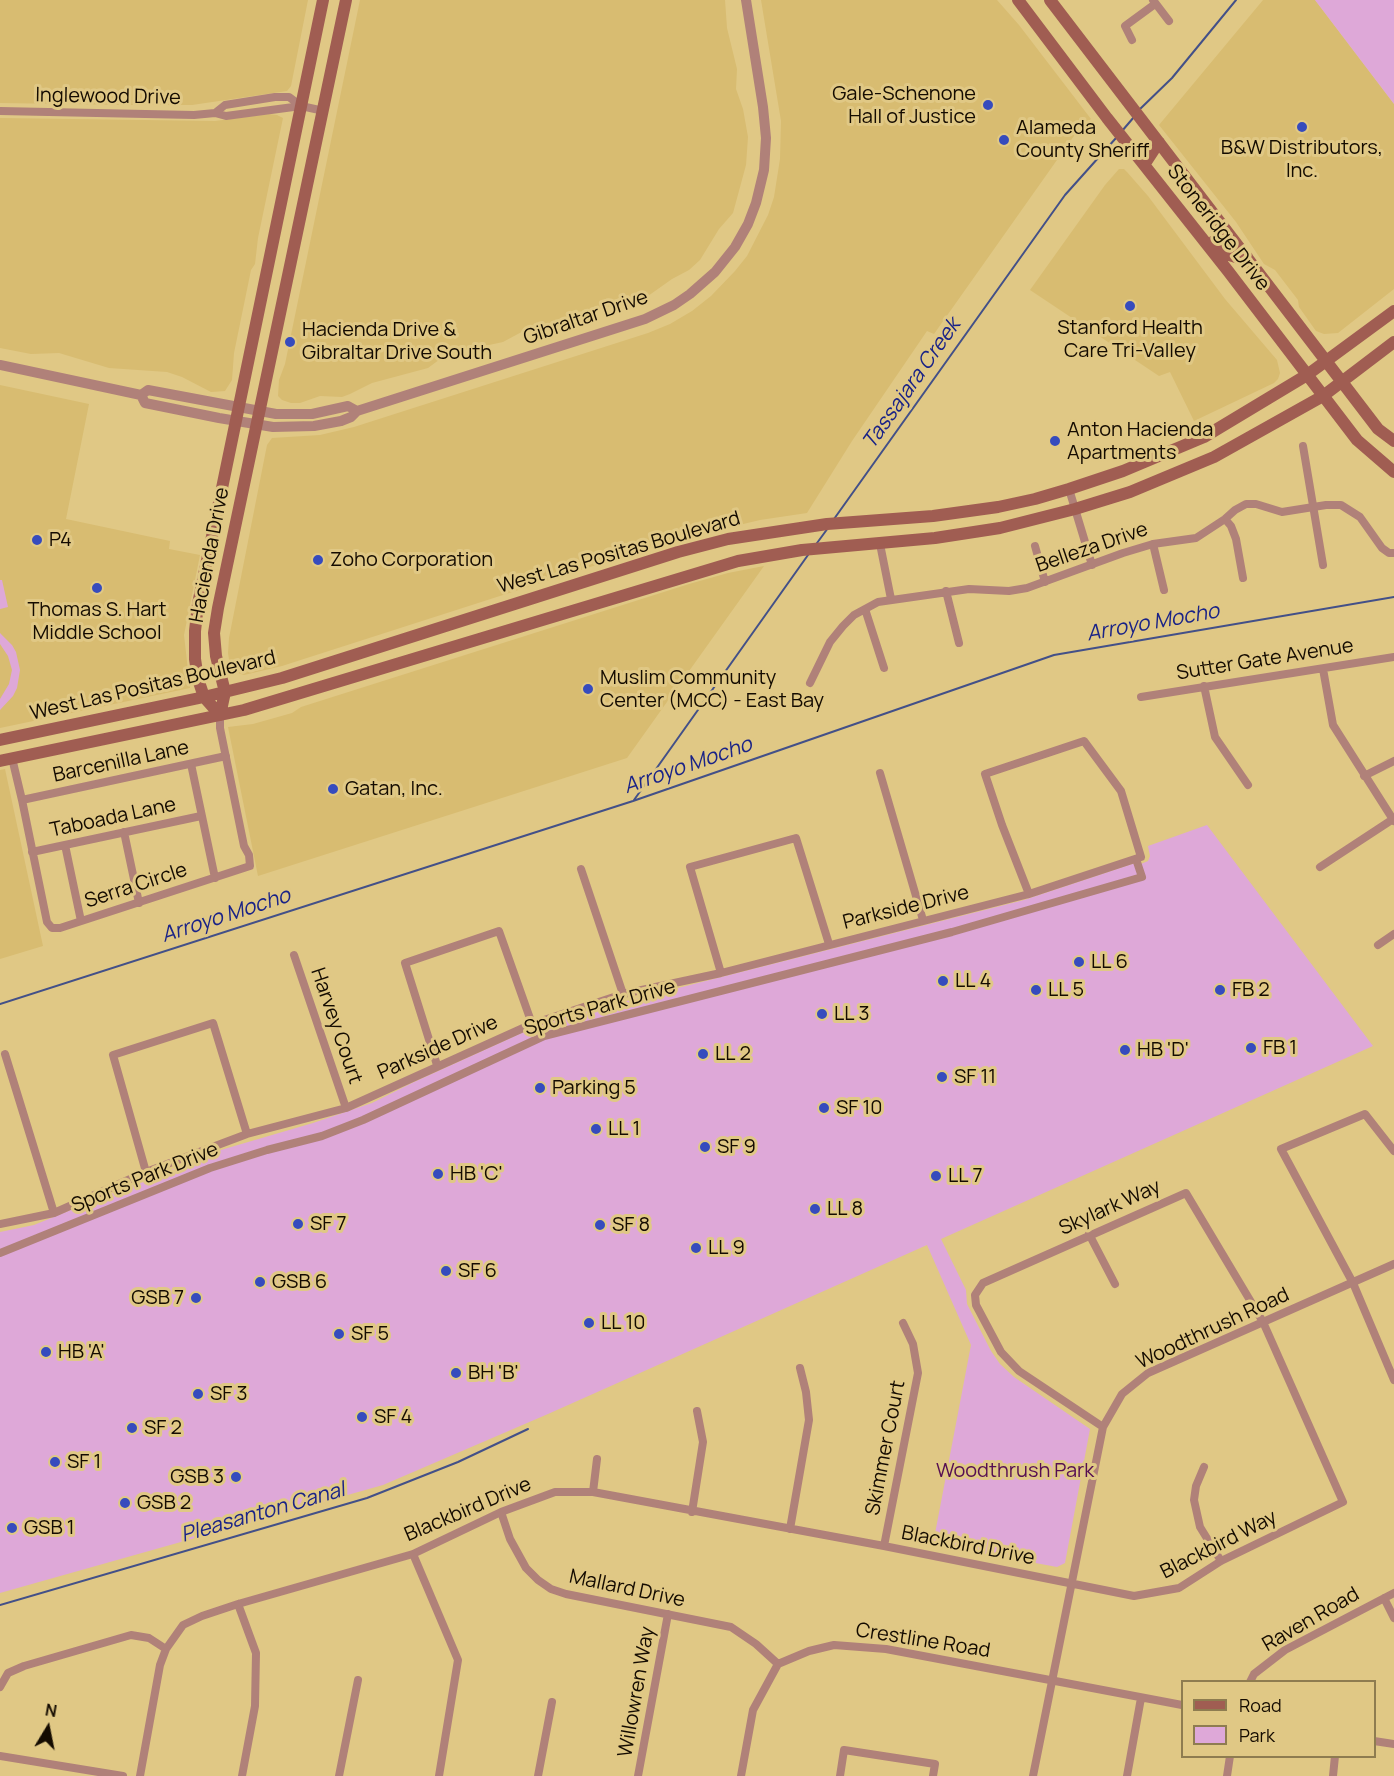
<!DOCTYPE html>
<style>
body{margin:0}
#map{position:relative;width:1394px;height:1776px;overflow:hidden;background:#e0c885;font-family:Manrope,sans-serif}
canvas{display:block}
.legend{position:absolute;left:1181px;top:1680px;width:195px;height:78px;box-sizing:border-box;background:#e0c885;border:2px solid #8e7c50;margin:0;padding:8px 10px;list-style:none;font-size:18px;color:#140b00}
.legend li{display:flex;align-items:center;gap:12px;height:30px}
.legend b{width:30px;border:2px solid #8e7c50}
.north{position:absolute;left:18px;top:1698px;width:60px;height:60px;-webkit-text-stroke:4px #e0c885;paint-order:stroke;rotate:10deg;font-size:16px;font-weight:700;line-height:24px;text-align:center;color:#140b00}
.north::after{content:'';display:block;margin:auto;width:21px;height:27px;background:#140b00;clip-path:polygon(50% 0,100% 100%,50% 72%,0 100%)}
</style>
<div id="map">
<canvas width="1394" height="1776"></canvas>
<ul class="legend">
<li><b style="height:8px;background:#a05d52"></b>Road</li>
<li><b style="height:16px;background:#dea8d8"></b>Park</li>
</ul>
<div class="north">N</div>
</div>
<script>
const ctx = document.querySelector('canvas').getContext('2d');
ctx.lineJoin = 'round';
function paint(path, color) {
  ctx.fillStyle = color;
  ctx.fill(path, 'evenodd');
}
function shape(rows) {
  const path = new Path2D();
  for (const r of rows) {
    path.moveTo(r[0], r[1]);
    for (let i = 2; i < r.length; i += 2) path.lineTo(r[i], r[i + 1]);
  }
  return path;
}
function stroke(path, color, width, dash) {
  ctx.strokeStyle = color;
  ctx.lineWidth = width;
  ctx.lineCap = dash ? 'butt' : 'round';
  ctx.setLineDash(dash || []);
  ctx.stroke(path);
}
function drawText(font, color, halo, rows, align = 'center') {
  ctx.font = font + ' Manrope,sans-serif';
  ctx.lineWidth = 6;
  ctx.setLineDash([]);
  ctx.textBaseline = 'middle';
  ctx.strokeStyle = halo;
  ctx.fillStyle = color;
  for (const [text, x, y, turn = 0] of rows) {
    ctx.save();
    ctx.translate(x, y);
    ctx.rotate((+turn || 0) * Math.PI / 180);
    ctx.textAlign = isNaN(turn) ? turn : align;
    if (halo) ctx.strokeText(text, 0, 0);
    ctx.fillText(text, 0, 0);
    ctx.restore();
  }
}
paint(shape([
 [0,0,308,0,291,86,287,91,192,105,128,105,0,103],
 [360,0,725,0,727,28,737,69,736,89,743,109,748,137,746,165,733,213,719,229,700,260,689,270,672,279,648,296,591,311,570,323,556,327,542,326,529,328,503,342,447,354,428,368,372,383,350,394,342,397,320,396,300,403,291,403,282,400,278,396,279,380,285,364],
 [761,0,997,0,1019,25,1091,119,1081,126,934,334,927,331,852,441,807,513,760,520,668,542,282,666,244,675,235,672,230,666,228,653,229,638,267,445,272,438,320,435,354,427,648,333,670,324,692,311,711,296,735,271,747,256,768,215,774,197,780,159,781,121],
 [1263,0,1315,0,1394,104,1394,289,1338,333,1324,334,1316,331,1299,307,1298,300,1275,270,1264,264,1236,222,1159,125],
 [269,114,277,115,283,118,258,238,255,264,251,270,234,353,232,380,225,391,211,392,182,377,167,372,109,368,59,353,31,354,0,348,0,118,215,121],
 [1119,169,1124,169,1127,172,1148,196,1225,299,1277,360,1280,373,1278,379,1274,383,1194,421,1170,372,1159,376,1030,290,1105,185],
 [0,385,89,404,66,519,170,541,169,549,200,555,184,635,190,688,0,728],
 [764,566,627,758,258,876,228,727,253,724,292,713,301,707,689,584,728,573],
 [5,769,43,946,0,959,0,770]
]), '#d8bc71');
paint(shape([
 [1315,0,1394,0,1394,104],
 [0,580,2,580,8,607,0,609],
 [0,633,12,645,16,652,20,670,17,688,13,696,0,710,0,699,9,684,12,670,8,656,0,644],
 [1207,825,1373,1046,941,1239,966,1290,967,1304,991,1351,1000,1364,1014,1377,1090,1429,1065,1563,1057,1567,933,1544,971,1345,927,1245,548,1414,383,1485,0,1593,0,1232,34,1225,214,1152,313,1123,372,1103,414,1082,535,1027,568,1016,1024,900,1132,864,1141,864,1148,861,1150,856,1148,846]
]), '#dea8d8');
stroke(shape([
 [1139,110,1172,78,1236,0],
 [1122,131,1134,117],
 [834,519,1065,195,1116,138],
 [817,543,828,528],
 [634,800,808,555],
 [0,1004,633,801,1054,655,1394,597],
 [0,1605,367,1498,458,1462,528,1429]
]), '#435088', 2);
stroke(shape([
 [1153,0,1169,21],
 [1132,40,1125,26,1155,4],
 [0,111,194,115,215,113,226,116,301,106],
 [215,113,225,105,275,97,289,97,301,106,324,111],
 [1303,446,1323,565],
 [1069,489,1092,565],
 [1225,519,1231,526,1236,539,1243,578],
 [880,544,891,599],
 [1153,544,1164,590],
 [1035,546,1045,582],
 [946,591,959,643],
 [865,609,884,668],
 [1323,669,1333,725,1394,821],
 [810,683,830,642,843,626,854,615,878,602,969,589,1009,591,1027,588,1123,553,1153,544,1196,538,1225,519,1235,510,1246,504,1256,504,1282,512,1326,505,1341,505,1360,517,1382,548,1389,553,1394,553],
 [1204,686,1215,737,1248,785],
 [1141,697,1394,657],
 [12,758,22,800,47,922,52,928,60,928,250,866,249,855,244,846,220,728,220,715],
 [191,764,215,878],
 [880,773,923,920],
 [1364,776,1394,761],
 [22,800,226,756],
 [124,832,139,903],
 [65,845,81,921],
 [32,852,201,816],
 [1320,867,1393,819],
 [581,869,623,994],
 [1378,945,1394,934],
 [294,955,346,1108],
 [721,973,690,867,796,838,829,944],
 [5,1054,54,1213],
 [437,1065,405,963,499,931,532,1024],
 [1394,1151,1365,1114,1281,1149,1353,1283,1394,1380],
 [146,1172,113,1055,213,1023,247,1134],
 [0,1224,54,1213,146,1172,247,1134,346,1108,532,1024,623,994,721,973,1029,894,1141,857,1121,791,1084,741,985,774,1002,825,1029,894],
 [1089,1234,1115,1284],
 [0,1253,210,1168,267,1150,322,1136,363,1120,544,1036,952,932,1142,877,1136,859],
 [1204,1467,1196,1486,1194,1500,1200,1527,1221,1561],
 [593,1492,597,1459],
 [501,1512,510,1539,526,1568,538,1580,551,1589,566,1594,731,1627,756,1644,778,1664],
 [692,1512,703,1442,697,1411],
 [790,1529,809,1420,806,1392,800,1368],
 [884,1546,918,1373,913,1344,903,1323],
 [413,1554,458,1660,439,1776],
 [1384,1598,1394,1618],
 [238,1604,256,1653,255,1706,242,1776],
 [1250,1682,1254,1674,1285,1650,1394,1593],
 [0,1687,8,1673,24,1666,131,1635,149,1638,166,1649],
 [1374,1741,1394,1744],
 [0,1756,123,1776],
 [140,1776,160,1665,166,1649,183,1625,202,1616,238,1604,413,1554,501,1512,555,1492,593,1492,884,1546,1134,1596,1179,1588,1221,1561,1343,1502,1263,1322,1186,1193,983,1283,975,1295,976,1305,1001,1352,1019,1371,1103,1427],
 [339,1776,358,1680],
 [538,1776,552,1702],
 [638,1776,668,1614],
 [741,1776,753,1710,778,1664,809,1651,834,1645,886,1649,1182,1705],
 [840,1776,844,1750,935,1764,933,1776],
 [1033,1776,1103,1427,1122,1394,1148,1373,1394,1264],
 [1127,1776,1141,1698],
 [1227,1776,1230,1756],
 [1333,1776,1335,1756]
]), '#b08179', 8);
stroke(shape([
 [0,365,141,395,148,390,276,414,312,414,348,406,357,411],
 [141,395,145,403,219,418,273,427,314,426,341,421,351,417,357,411,645,319,674,305,690,294,715,272,735,247,748,224,756,203,764,170,766,138,763,107,746,0]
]), '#b08179', 10);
stroke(shape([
 [1018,0,1107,118,1228,271,1357,440,1394,472],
 [1050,0,1378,429,1394,441],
 [1144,165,1159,142],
 [1214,241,1226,254,1239,258,1247,257],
 [220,715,204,697,198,679,195,659,195,631,198,604,323,0],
 [220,715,225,692,216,656,214,633,218,608,346,0],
 [0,740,204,697,282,678,678,552,728,539,827,524,933,516,998,507,1035,499,1069,489,1123,471,1204,437,1307,375,1394,311],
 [0,761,244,710,738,561,802,550,935,538,1000,528,1075,509,1130,492,1214,457,1323,396,1394,342]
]), '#a05d52', 12);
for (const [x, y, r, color] of [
 [988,105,6,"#364bbd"],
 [1302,127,6,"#364bbd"],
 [1004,140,6,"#364bbd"],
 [1130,306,6,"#364bbd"],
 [290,342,6,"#364bbd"],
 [1055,441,6,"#364bbd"],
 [37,540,6,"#364bbd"],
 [318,560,6,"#364bbd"],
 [97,588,6,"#364bbd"],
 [588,689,6,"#364bbd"],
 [333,789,6,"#364bbd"],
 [1079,962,6,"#364bbd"],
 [943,981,6,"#364bbd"],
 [1036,990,6,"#364bbd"],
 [1220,990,6,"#364bbd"],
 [822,1014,6,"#364bbd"],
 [1251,1048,6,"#364bbd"],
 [1125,1050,6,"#364bbd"],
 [703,1054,6,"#364bbd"],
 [942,1077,6,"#364bbd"],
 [540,1088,6,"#364bbd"],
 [824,1108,6,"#364bbd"],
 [596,1129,6,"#364bbd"],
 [705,1147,6,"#364bbd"],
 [438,1174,6,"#364bbd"],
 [936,1176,6,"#364bbd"],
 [815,1209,6,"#364bbd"],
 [298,1224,6,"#364bbd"],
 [600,1225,6,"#364bbd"],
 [696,1248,6,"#364bbd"],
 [446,1271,6,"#364bbd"],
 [260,1282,6,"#364bbd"],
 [196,1298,6,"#364bbd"],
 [589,1323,6,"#364bbd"],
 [339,1334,6,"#364bbd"],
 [46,1352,6,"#364bbd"],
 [456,1373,6,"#364bbd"],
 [198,1394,6,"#364bbd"],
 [362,1417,6,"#364bbd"],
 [132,1428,6,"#364bbd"],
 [55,1462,6,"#364bbd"],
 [236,1477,6,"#364bbd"],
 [125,1503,6,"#364bbd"],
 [12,1528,6,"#364bbd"]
]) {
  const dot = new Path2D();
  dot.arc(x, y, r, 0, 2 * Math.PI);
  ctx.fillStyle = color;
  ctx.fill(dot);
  stroke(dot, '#e0c885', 2);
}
drawText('20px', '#140b00', '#e0c885', [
 ["Gale-Schenone",976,94,"right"],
 ["Hall of Justice",976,117,"right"],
 ["Alameda",1016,128],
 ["County Sheriff",1016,151],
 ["B&W Distributors,",1302,148,"center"],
 ["Inc.",1302,171,"center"],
 ["Stanford Health",1130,328,"center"],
 ["Care Tri-Valley",1130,351,"center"],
 ["Hacienda Drive &",302,330],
 ["Gibraltar Drive South",302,353],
 ["Anton Hacienda",1067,430],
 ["Apartments",1067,453],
 ["P4",49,540],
 ["Zoho Corporation",330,560],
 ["Thomas S. Hart",97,610,"center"],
 ["Middle School",97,633,"center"],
 ["Muslim Community",600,678],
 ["Center (MCC) - East Bay",600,701],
 ["Gatan, Inc.",345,789],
 ["LL 6",1091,962],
 ["LL 4",955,981],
 ["LL 5",1048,990],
 ["FB 2",1232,990],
 ["LL 3",834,1014],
 ["FB 1",1263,1048],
 ["HB 'D'",1137,1050],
 ["LL 2",715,1054],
 ["SF 11",954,1077],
 ["Parking 5",552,1088],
 ["SF 10",836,1108],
 ["LL 1",608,1129],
 ["SF 9",717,1147],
 ["HB 'C'",450,1174],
 ["LL 7",948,1176],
 ["LL 8",827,1209],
 ["SF 7",310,1224],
 ["SF 8",612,1225],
 ["LL 9",708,1248],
 ["SF 6",458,1271],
 ["GSB 6",272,1282],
 ["GSB 7",184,1298,"right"],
 ["LL 10",601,1323],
 ["SF 5",351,1334],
 ["HB 'A'",58,1352],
 ["BH 'B'",468,1373],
 ["SF 3",210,1394],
 ["SF 4",374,1417],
 ["SF 2",144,1428],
 ["SF 1",67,1462],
 ["GSB 3",224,1477,"right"],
 ["GSB 2",137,1503],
 ["GSB 1",24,1528]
], 'left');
drawText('20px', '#140b00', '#e0c885', [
 ["Inglewood Drive",108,97,1],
 ["Stoneridge Drive",1218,228,52],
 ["Gibraltar Drive",586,318,-19],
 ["Belleza Drive",1092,548,-19],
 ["West Las Positas Boulevard",619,553,-16],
 ["Hacienda Drive",210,555,-79],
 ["Sutter Gate Avenue",1265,660,-9],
 ["West Las Positas Boulevard",153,686,-13],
 ["Barcenilla Lane",121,762,-12],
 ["Taboada Lane",113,818,-12],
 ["Serra Circle",136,886,-18],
 ["Parkside Drive",906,908,-14],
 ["Sports Park Drive",600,1008,-16],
 ["Harvey Court",336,1026,71],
 ["Parkside Drive",438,1048,-24],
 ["Sports Park Drive",145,1178,-22],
 ["Skylark Way",1110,1208,-24],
 ["Woodthrush Road",1213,1329,-25],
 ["Skimmer Court",886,1448,-79],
 ["Blackbird Drive",468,1510,-23],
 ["Blackbird Way",1219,1545,-27],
 ["Blackbird Drive",968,1546,11],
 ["Mallard Drive",627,1589,12],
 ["Raven Road",1311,1620,-30],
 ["Crestline Road",923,1641,9],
 ["Willowren Way",637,1692,-80]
]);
drawText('20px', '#550e52', '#e0c885', [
 ["Woodthrush Park",1015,1471]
]);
drawText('italic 21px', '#1a2387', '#e0c885', [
 ["Tassajara Creek",912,384,-55],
 ["Arroyo Mocho",1153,623,-10],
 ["Arroyo Mocho",688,766,-19],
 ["Arroyo Mocho",226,916,-18],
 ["Pleasanton Canal",263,1513,-16]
]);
</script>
